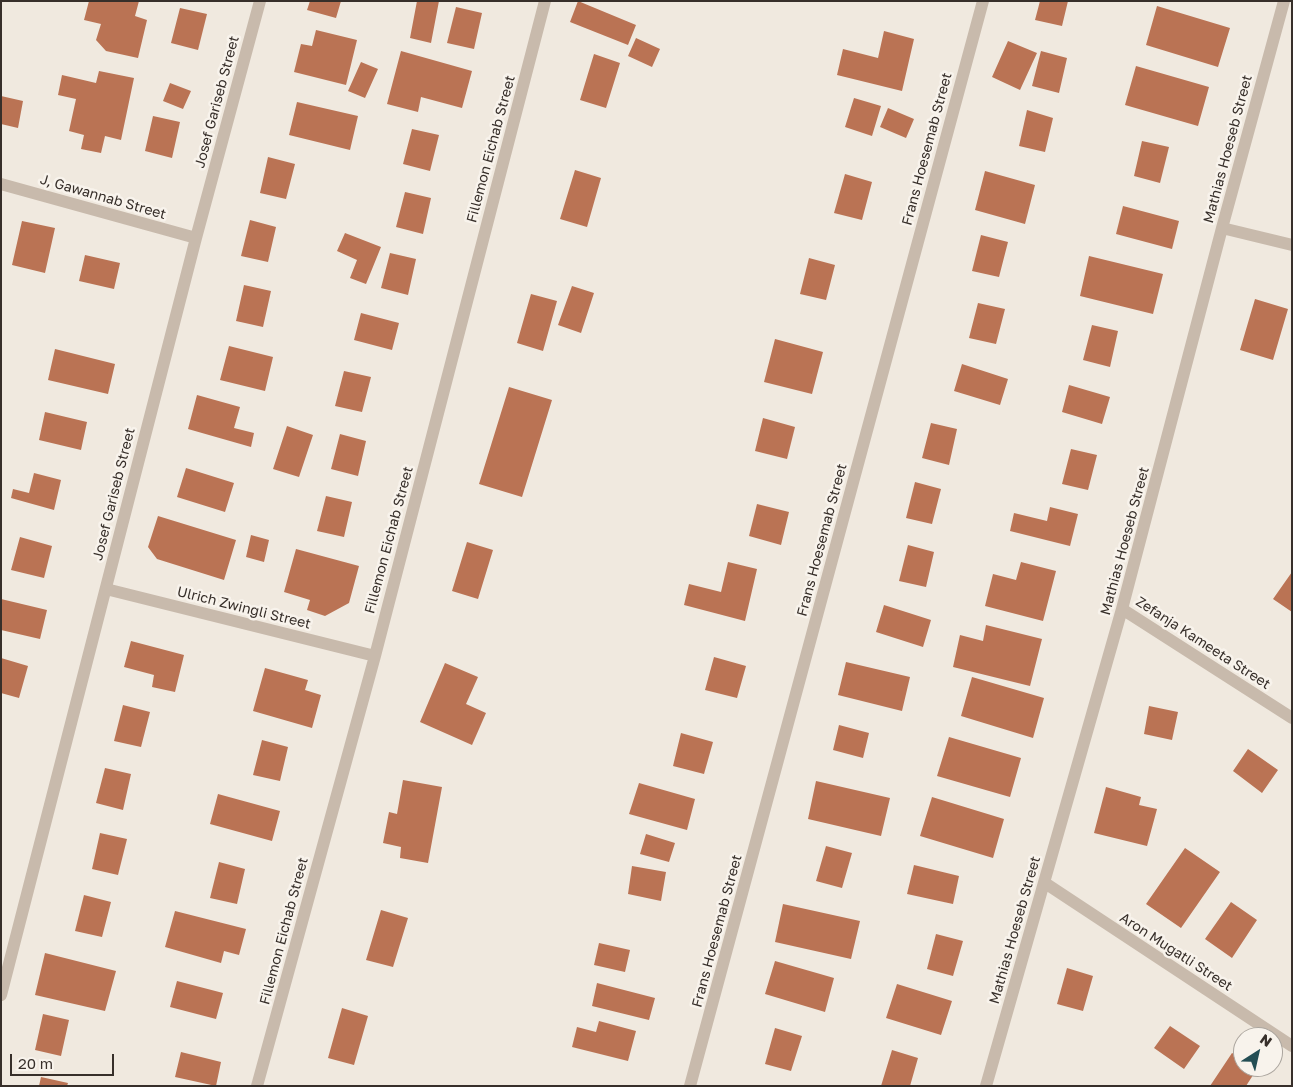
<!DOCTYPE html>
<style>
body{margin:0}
#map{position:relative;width:1293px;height:1087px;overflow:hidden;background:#f0e9df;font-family:"Golos Text",sans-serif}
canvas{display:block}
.frame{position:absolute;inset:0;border:2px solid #372f2a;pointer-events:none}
.north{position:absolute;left:1233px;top:1027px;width:50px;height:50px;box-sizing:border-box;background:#f8f3ec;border:1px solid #aba59e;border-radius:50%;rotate:35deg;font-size:14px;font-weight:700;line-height:20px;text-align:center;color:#372f2a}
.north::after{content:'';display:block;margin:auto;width:18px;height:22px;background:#244e54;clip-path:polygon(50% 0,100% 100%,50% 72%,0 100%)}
.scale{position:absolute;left:10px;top:1054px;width:104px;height:22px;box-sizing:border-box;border:2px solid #372f2a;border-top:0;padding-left:6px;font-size:15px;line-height:18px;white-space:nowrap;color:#372f2a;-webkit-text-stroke:4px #f8f3ec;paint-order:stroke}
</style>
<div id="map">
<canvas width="1293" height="1087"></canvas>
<div class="frame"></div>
<div class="north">N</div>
<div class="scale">20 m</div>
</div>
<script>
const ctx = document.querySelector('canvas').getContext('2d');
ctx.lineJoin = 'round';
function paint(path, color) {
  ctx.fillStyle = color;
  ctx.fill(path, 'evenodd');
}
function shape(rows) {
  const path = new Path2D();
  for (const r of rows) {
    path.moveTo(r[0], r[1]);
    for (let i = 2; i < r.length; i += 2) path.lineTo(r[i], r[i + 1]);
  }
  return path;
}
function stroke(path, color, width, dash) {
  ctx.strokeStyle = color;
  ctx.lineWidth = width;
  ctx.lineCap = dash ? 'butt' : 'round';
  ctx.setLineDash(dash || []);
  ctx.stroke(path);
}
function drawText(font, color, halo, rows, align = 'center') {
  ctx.font = font + ' "Golos Text",sans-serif';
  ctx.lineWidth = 5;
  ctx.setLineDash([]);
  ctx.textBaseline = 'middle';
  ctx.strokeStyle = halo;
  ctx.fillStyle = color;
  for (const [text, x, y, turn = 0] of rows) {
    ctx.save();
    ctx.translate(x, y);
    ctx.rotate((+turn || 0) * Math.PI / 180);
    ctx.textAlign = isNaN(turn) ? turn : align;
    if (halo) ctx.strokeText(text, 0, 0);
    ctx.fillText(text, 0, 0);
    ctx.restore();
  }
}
paint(shape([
 [89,1,139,1,135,16,147,20,138,58,106,51,96,40,101,24,84,20],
 [310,1,341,1,336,18,307,10],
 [417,1,439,1,431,43,410,38],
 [578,1,636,25,628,45,570,22],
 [1040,1,1068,1,1062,26,1035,20],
 [1157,6,1230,28,1218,67,1146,45],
 [456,7,482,13,474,49,447,43],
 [180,8,207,14,198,50,171,43],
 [316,30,357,40,346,85,294,72,301,44,312,46],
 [884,31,914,39,902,91,837,75,843,49,878,58],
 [636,38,660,49,652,67,628,56],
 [1008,41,1037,53,1020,90,992,77],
 [401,51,472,71,462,108,421,97,418,112,387,104],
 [1041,51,1067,58,1059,93,1032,86],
 [594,54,620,63,606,108,580,100],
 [361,62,378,69,365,98,348,91],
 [1136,66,1209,87,1198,126,1125,105],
 [99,71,134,78,121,140,105,136,101,153,81,149,84,135,69,131,76,99,58,95,62,75,96,83],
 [170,83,191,91,183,109,163,101],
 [1,96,23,101,18,128,1,124],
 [854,98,881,106,872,136,845,127],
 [297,102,358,116,350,150,289,135],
 [888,108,914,119,906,138,880,127],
 [1027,110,1053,118,1045,152,1019,146],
 [153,116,180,122,172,158,145,151],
 [412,129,439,135,430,171,403,164],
 [1142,141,1169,147,1160,183,1134,176],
 [268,157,295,164,286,199,260,193],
 [575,170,601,178,587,227,560,219],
 [985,171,1035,185,1025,224,975,210],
 [845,174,872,182,862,220,834,213],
 [405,192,431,198,423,234,396,227],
 [1123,206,1179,221,1172,249,1116,234],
 [250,220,276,227,268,262,241,256],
 [22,221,55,228,45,273,12,265],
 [345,233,381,247,366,284,350,278,357,260,337,251],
 [981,235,1008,242,999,277,972,271],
 [390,253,416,259,408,295,381,288],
 [85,255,120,263,114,289,79,281],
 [1089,256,1163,274,1153,314,1080,296],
 [809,258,835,265,826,300,800,294],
 [244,285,271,291,263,327,236,321],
 [572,286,594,293,581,333,558,325],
 [531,294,557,301,543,351,517,343],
 [1255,299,1288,309,1273,360,1240,350],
 [978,303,1005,309,996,344,969,338],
 [361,313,399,323,392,350,354,340],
 [1092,325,1118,331,1110,367,1083,360],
 [775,339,823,352,812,394,764,382],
 [229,346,273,357,265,391,220,380],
 [55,349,115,364,108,394,48,380],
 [962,364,1008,379,1000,405,954,391],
 [344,371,371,377,362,412,335,406],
 [1069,385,1110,397,1102,424,1062,412],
 [509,387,552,400,522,497,479,484],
 [197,395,240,407,234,428,254,433,251,447,188,429],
 [45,412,87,422,81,450,39,440],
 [763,418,795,427,787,459,755,451],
 [931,423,957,429,949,465,922,458],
 [287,426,313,435,299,477,273,469],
 [340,434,366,441,358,476,331,469],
 [1071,449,1097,455,1088,490,1062,484],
 [186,468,234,483,225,512,177,497],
 [34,473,61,480,54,510,11,498,13,489,29,493],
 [915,482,941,489,932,524,906,518],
 [326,496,352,502,344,537,317,531],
 [757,504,789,512,781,545,749,536],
 [1050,507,1078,514,1070,546,1010,531,1014,513,1047,521],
 [158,516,236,540,224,580,157,559,148,547],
 [251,535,269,540,264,562,246,557],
 [20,537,52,546,44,578,11,570],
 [467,542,493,550,478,599,452,591],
 [908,545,934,552,926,587,899,581],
 [296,549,359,566,349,603,325,616,307,610,310,600,284,592],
 [728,562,757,569,745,621,684,605,689,584,721,592],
 [1021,562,1056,571,1043,621,985,606,993,574,1016,580],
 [1292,572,1292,612,1273,599],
 [1,599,47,610,40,639,1,630],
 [884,605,931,620,923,647,876,632],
 [986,625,1042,639,1030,686,953,667,960,635,983,641],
 [131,641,184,655,175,692,152,687,154,675,124,667],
 [714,657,746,666,737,698,705,690],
 [1,658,28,666,19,698,1,693],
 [846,662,910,677,902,711,838,695],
 [445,663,478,677,466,704,486,713,472,745,420,722],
 [265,668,308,680,305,690,321,695,312,728,253,711],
 [972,677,1044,698,1033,738,961,716],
 [123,705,150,712,141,747,114,741],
 [1149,706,1178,712,1172,740,1144,734],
 [839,725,869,733,863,758,833,750],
 [681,733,713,742,704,774,673,766],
 [949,737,1021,758,1010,797,937,776],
 [262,740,288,747,280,781,253,775],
 [1248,749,1278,770,1262,793,1233,771],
 [105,768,131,774,123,810,96,803],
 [403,780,442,787,428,863,400,858,401,847,383,843,389,812,397,814],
 [816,781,890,798,881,836,808,819],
 [639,783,695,799,687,830,629,814],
 [1106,787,1141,797,1139,805,1157,809,1147,846,1094,833],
 [218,794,280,811,272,841,210,824],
 [932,797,1004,819,993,858,920,836],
 [100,833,127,839,118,875,92,869],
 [646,834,675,843,669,862,640,854],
 [826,846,852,853,842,888,816,881],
 [1185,848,1220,872,1181,928,1146,904],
 [219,862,245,869,237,904,210,898],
 [914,865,959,876,953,904,907,894],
 [632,866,666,872,661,901,628,894],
 [84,895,111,902,102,937,75,931],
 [1231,902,1257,920,1232,958,1205,939],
 [783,904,860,921,851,959,775,942],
 [381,910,408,918,393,967,366,960],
 [175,911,246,929,239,955,224,951,221,963,165,947],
 [936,934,963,941,953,976,927,969],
 [599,943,630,950,625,972,594,965],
 [45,953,116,971,105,1011,35,995],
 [775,961,834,978,825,1012,765,994],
 [1067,968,1093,976,1083,1011,1057,1004],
 [177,981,223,993,216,1019,170,1007],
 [597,983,655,998,649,1020,592,1006],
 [897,984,952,1001,941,1035,886,1018],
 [342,1008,368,1016,354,1065,328,1058],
 [43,1014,69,1020,61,1056,35,1050],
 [599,1021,636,1031,628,1061,572,1047,577,1027,596,1032],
 [1170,1026,1200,1046,1184,1069,1154,1048],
 [775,1028,802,1036,791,1071,765,1064],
 [892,1050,918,1058,910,1086,881,1086],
 [181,1052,221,1062,216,1086,175,1077],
 [1232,1053,1243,1059,1243,1067,1255,1067,1257,1069,1246,1086,1210,1086],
 [41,1077,68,1083,67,1086,39,1086]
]), '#ba7354');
stroke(shape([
 [1,184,196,238],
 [1222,228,1292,245],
 [106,589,375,656],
 [1122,609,1292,718],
 [1045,883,1292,1046],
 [1,995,196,238,260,1],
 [257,1086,375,656,545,1],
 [690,1086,983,1],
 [986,1086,1122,609,1222,228,1284,1]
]), '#c8baac', 12);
drawText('14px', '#372f2a', '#f8f3ec', [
 ["Josef Gariseb Street",217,102,-75],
 ["Fillemon Eichab Street",491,149,-75],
 ["Frans Hoesemab Street",927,149,-75],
 ["Mathias Hoeseb Street",1228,149,-75],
 ["J, Gawannab Street",103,197,16],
 ["Josef Gariseb Street",114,494,-76],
 ["Fillemon Eichab Street",389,540,-75],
 ["Frans Hoesemab Street",822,540,-75],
 ["Mathias Hoeseb Street",1125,541,-75],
 ["Ulrich Zwingli Street",244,608,14],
 ["Zefanja Kameeta Street",1203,643,33],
 ["Mathias Hoeseb Street",1015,930,-74],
 ["Fillemon Eichab Street",284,931,-75],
 ["Frans Hoesemab Street",717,931,-75],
 ["Aron Mugatli Street",1176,952,33]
]);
</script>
